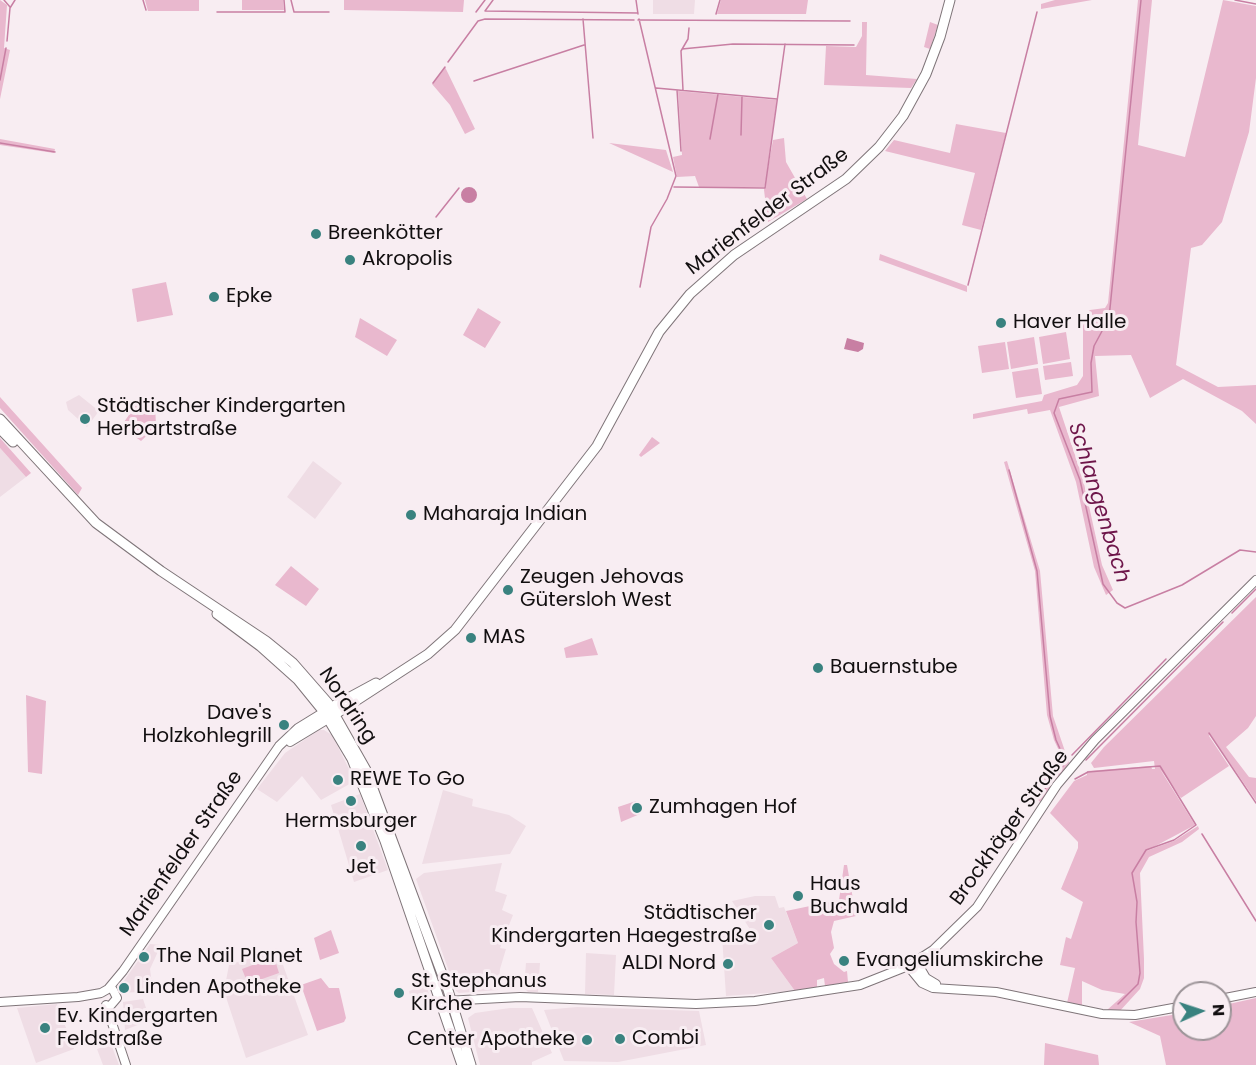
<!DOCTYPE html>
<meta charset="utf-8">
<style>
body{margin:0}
#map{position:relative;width:1256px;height:1065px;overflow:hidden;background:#f8edf2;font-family:Poppins,sans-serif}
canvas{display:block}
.north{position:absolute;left:1172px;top:981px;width:60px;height:60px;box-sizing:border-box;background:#f8edf2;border:2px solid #9c9498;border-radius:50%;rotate:87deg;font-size:16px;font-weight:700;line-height:24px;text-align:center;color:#120f10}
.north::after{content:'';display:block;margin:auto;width:21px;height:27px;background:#39827f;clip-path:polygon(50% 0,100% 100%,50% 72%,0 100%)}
</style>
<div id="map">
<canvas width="1256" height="1065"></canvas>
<div class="north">N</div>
</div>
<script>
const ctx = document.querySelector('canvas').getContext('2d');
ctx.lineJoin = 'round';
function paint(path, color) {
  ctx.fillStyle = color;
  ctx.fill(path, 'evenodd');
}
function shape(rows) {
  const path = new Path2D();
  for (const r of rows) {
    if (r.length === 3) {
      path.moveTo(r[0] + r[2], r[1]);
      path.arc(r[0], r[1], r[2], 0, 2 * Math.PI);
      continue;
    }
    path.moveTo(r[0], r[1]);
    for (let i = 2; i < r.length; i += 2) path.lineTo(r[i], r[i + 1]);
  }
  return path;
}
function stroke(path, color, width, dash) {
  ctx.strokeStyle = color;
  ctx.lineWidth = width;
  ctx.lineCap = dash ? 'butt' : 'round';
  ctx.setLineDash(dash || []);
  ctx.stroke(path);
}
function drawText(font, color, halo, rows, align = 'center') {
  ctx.font = font + ' Poppins,sans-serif';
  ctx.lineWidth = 6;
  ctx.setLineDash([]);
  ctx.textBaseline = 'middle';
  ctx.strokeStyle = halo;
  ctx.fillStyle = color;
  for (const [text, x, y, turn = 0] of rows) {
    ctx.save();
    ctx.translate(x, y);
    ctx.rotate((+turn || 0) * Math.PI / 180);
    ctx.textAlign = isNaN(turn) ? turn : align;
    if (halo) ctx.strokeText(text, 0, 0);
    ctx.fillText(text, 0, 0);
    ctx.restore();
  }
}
paint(shape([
 [653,0,695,0,694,14,653,14],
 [79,395,99,411,87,427,68,410,66,402],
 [0,448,26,477,0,497],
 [313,461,342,483,315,519,287,497],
 [319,730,324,730,332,735,355,781,321,800,302,776,277,802,257,789,285,753],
 [443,790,473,799,472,806,509,815,526,826,510,854,422,864],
 [360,794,388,870,354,882,331,805],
 [502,863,495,891,507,895,502,910,513,915,500,948,506,949,500,969,498,990,459,993,456,991,416,879,424,873],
 [755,896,775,896,779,908,784,907,798,943,771,958,795,991,726,996,722,936,753,934,732,901],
 [150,944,161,945,150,969,153,991,122,993,121,985],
 [277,948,308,1035,246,1058,224,991,229,965],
 [586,953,616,955,614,995,585,994],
 [526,963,540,963,538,992,528,992,524,988],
 [426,985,429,994,426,999,412,1003,409,991],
 [143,999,150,1020,125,1030,123,1002],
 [57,1004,74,1049,36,1063,17,1008],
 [577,1007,699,1011,706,1045,618,1062,564,1061,544,1010],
 [510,1008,532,1008,552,1053,532,1062,532,1065,480,1065,468,1018,475,1013],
 [111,1044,119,1065,103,1065,97,1049]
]), '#efdde5');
paint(shape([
 [0,0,7,5,4,48,10,50,0,99],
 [145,0,199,0,199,11,148,11],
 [242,0,283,0,284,10,242,10],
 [344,0,464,0,463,12,344,10],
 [721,0,808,0,806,14,717,14],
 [1055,0,1092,0,1041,9,1041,4],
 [1138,0,1152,0,1138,145,1185,157,1223,0,1256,6,1256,78,1249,132,1222,222,1202,245,1191,248,1176,365,1218,387,1256,385,1256,424,1242,411,1183,379,1150,398,1131,355,1095,356,1099,396,1059,407,1083,479,1102,565,1113,590,1106,595,1094,567,1076,482,1050,410,1028,414,1027,409,973,419,973,414,1042,401,1044,395,1077,385,1083,376,1083,326,1086,313,1090,310,1105,308,1108,303],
 [862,22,867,22,866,75,917,79,911,88,824,85,826,46,856,47,862,36],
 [930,22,938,25,930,49,924,47],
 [445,67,475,129,465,134,450,105,432,84],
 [678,91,777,100,765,187,699,187,695,176,677,177,673,157,682,155],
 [956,124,1006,133,981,230,962,225,975,173,885,151,894,140,950,153],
 [784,138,786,162,807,199,768,222,764,190,773,140],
 [0,139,55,149,54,153,0,145],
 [609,143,666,150,673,172],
 [880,254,967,286,967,292,879,260],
 [166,282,173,315,137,322,132,289],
 [478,308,501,322,485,348,463,335],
 [360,318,397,340,387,356,355,337],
 [1066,332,1070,359,1043,364,1039,337],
 [1034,337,1038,364,1011,369,1007,342],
 [1005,342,1009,369,982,373,978,346],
 [1071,362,1073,376,1045,380,1043,366],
 [1038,368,1042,394,1016,398,1012,372],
 [143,395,155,402,156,427,141,441,123,428,126,424,124,422],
 [0,397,82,488,78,495,0,408],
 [652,437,660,443,641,457,639,455],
 [0,438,31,473,26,477,0,448],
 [1007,461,1040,571,1053,716,1069,763,1040,802,1029,789,1061,755,1054,740,1047,715,1035,571,1004,462],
 [291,566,319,589,306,606,275,585],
 [1256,597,1256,716,1248,728,1226,747,1249,777,1256,778,1256,801,1210,734,1209,736,1229,766,1181,798,1160,769,1195,825,1146,851,1174,841,1198,826,1199,829,1182,842,1149,857,1140,873,1144,959,1144,978,1140,989,1119,1012,1107,1010,1125,994,1102,990,1082,981,1082,1006,1067,1003,1075,968,1060,965,1066,937,1071,939,1083,902,1061,889,1078,848,1078,842,1050,813,1074,781,1087,775,1087,771,1151,766,1152,769,1155,769,1154,761,1094,768,1091,763,1104,747],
 [592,638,598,655,566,658,564,648],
 [26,695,46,701,42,774,28,772],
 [636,801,640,814,621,822,618,807],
 [844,865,847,865,856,916,834,921,831,932,834,948,830,954,834,964,844,972,847,971,848,982,825,986,824,978,817,980,817,988,795,991,771,958,798,943,786,911,839,900],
 [331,930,339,953,320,960,314,938],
 [274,957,279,973,248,984,242,969],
 [321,978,329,988,339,988,346,1018,344,1022,317,1031,301,985],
 [1256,998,1256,1065,1166,1065,1160,1036,1129,1022,1184,1013,1184,1029,1220,1029,1220,1006],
 [1045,1043,1098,1055,1099,1065,1044,1065]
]), '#e9b8ce');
paint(shape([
 [469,195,8],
 [847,338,864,343,863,349,858,352,844,349]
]), '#c87fa3');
stroke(shape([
 [4,0,10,7],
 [143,0,146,10],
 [291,0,294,12,329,12],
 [493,0,485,11,638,13],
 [636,0,638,14],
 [1141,0,1109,318,1094,346,1091,363,1092,392,1059,399,1054,413,1080,480,1103,584,1117,603,1125,608,1182,585,1240,550,1256,552],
 [1235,0,1256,4],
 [217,12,285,12,284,0],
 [476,12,485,0],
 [716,14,720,0],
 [583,19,593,138],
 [639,19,676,176,667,199,651,227,640,287],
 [638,20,850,21],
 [7,41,10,8,15,0],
 [682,49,733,44,854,45],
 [448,62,478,21,485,19,634,20],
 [0,80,6,48],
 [474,81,584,45],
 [433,83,445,67],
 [656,88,777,99],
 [677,90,681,151],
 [683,90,681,51,688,39,689,28],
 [741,135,742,97],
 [710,139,718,94],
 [0,143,55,152],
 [674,187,765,188,785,44],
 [436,217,459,188],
 [968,285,1037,12],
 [1009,470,1037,571,1050,716,1056,740,1066,762,1039,796],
 [1232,613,1256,589],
 [1209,733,1256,803],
 [1072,755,1166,659],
 [1086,760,1223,622],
 [1075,779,1088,772,1160,766,1196,825,1174,840,1146,850,1132,873,1137,902,1136,922,1140,973,1138,984,1118,1004],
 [1202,834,1256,921]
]), '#c87fa3', 1.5);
const secondary = shape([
 [290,742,328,719],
 [916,961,926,978,936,984],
 [908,966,922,983,933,988,996,992,1102,1014,1135,1015,1184,1006],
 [1220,999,1256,992],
 [445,1001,520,997,696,1004,755,1001,860,985,908,966,933,950,977,907,1057,785,1095,740,1256,580],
 [0,1002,78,997,101,993,108,989,123,971,279,746,298,728,324,712],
 [106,1005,126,1065],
 [111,1005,117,998,113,990]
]);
const primary = shape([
 [0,419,96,523,161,571,266,641,293,663,328,703,366,770,448,990,471,1065],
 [0,429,13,442],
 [217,614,260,646,298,680,324,712,352,759,385,841,462,1065],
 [328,709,376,683],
 [328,719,428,654,455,630,597,446,659,332,690,294,734,255,846,179,879,147,903,116,926,74,940,37,950,0]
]);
stroke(secondary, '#7f7579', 10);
stroke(primary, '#7f7579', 11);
stroke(secondary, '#fff', 8);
stroke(primary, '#fff', 9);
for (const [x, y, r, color] of [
 [316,234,6,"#39827f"],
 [350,260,6,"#39827f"],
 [214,297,6,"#39827f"],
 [1001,323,6,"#39827f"],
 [85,419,6,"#39827f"],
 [411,515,6,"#39827f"],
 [508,590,6,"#39827f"],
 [471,638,6,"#39827f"],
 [818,668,6,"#39827f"],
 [284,725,6,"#39827f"],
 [338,780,6,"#39827f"],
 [351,801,6,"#39827f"],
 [637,808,6,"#39827f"],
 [361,846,6,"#39827f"],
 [798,896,6,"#39827f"],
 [769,925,6,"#39827f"],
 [144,957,6,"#39827f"],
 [844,961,6,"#39827f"],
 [728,964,6,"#39827f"],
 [124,988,6,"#39827f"],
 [399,993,6,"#39827f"],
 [45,1028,6,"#39827f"],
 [620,1039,6,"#39827f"],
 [587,1040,6,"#39827f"]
]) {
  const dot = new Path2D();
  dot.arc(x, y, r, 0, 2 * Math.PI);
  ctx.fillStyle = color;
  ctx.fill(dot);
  stroke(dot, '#f8edf2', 2);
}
drawText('20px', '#120f10', '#f8edf2', [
 ["Marienfelder Straße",768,212,-37],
 ["Nordring",347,706,56],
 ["Brockhäger Straße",1010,828,-54],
 ["Marienfelder Straße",182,854,-55]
]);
drawText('20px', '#120f10', '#f8edf2', [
 ["Breenkötter",328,234],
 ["Akropolis",362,260],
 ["Epke",226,297],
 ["Haver Halle",1013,323],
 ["Städtischer Kindergarten",97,407],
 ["Herbartstraße",97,430],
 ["Maharaja Indian",423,515],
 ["Zeugen Jehovas",520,578],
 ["Gütersloh West",520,601],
 ["MAS",483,638],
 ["Bauernstube",830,668],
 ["Dave's",272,714,"right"],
 ["Holzkohlegrill",272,737,"right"],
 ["REWE To Go",350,780],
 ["Zumhagen Hof",649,808],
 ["Hermsburger",351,822,"center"],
 ["Jet",361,868,"center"],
 ["Haus",810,885],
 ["Buchwald",810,908],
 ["Städtischer",757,914,"right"],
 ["Kindergarten Haegestraße",757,937,"right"],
 ["The Nail Planet",156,957],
 ["Evangeliumskirche",856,961],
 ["ALDI Nord",716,964,"right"],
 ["St. Stephanus",411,982],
 ["Kirche",411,1005],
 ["Linden Apotheke",136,988],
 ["Ev. Kindergarten",57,1017],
 ["Feldstraße",57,1040],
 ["Combi",632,1039],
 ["Center Apotheke",575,1040,"right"]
], 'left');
drawText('italic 21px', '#6e164a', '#f8edf2', [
 ["Schlangenbach",1098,503,73]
]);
</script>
